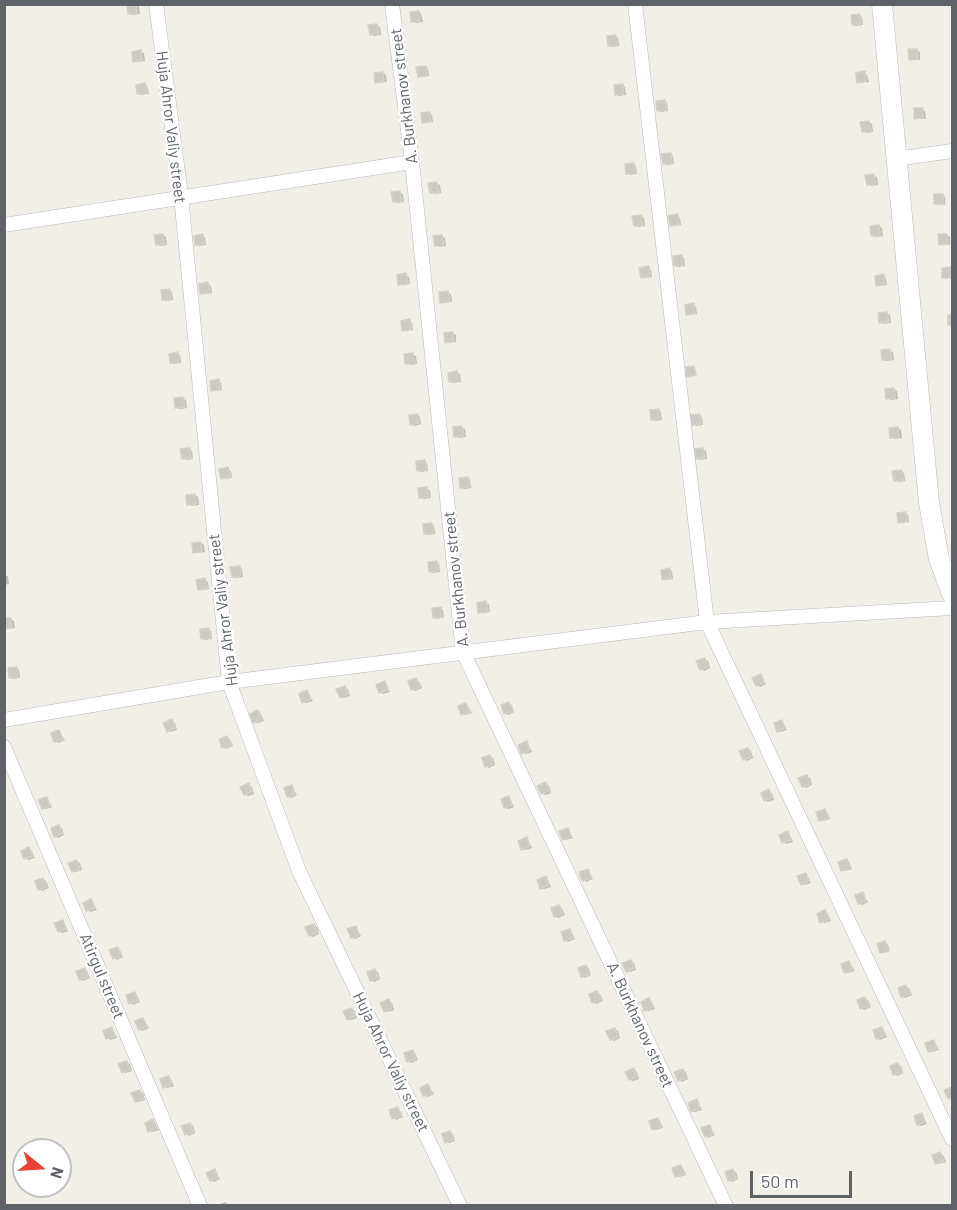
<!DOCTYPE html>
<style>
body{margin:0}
#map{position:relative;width:957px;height:1210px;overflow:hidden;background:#f1efe8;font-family:Barlow,sans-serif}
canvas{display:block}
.frame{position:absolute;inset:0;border:6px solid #5f6368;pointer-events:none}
.north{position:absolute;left:12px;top:1138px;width:60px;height:60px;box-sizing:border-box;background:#fff;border:2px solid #bfc1c3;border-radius:50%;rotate:108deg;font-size:16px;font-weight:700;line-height:24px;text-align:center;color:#5f6368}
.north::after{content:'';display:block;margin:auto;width:21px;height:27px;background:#ea4335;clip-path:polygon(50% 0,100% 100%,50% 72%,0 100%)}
.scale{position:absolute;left:750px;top:1171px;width:102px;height:27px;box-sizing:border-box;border:3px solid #5f6368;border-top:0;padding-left:8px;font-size:18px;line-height:21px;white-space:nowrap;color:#5f6368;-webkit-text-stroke:4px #fff;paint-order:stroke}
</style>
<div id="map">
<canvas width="957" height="1210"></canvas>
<div class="frame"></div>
<div class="north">N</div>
<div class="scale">50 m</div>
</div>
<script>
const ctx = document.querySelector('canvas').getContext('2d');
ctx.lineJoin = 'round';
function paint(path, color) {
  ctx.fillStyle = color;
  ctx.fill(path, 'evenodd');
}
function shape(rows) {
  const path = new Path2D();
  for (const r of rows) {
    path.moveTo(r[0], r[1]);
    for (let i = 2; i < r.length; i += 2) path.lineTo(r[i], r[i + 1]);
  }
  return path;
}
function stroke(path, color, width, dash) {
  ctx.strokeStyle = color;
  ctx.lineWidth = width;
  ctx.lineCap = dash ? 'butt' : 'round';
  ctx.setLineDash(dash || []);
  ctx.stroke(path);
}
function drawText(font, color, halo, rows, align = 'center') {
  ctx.font = font + ' Barlow,sans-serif';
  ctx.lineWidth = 4.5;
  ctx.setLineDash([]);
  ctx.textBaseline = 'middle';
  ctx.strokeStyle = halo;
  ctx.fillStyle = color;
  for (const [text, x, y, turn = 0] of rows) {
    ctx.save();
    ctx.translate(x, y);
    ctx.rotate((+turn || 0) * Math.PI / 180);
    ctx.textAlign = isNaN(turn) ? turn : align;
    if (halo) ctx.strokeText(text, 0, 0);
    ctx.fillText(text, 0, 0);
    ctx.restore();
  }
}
paint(shape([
 [136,5,139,6,140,14,132,15,130,13],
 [419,12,421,14,423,22,416,23,413,21],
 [860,16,862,17,863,25,856,26,853,25],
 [377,25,380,27,381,35,374,36,371,34],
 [615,36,618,38,619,46,612,47,609,45],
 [917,51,920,52,920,60,910,59],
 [141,52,144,53,145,61,138,62,135,61],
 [425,67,428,69,429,76,422,77,419,76],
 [383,73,386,75,387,82,379,83,377,82],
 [865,73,867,75,869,82,861,83,859,82],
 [145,85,147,86,149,94,141,95,139,93],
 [622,86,625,87,626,95,619,96,616,94],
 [664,101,667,103,668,111,661,112,658,110],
 [922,110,925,111,926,119,916,118],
 [429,113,432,115,433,122,426,123,423,122],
 [869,122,872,124,873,132,866,133,863,131],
 [670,154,673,156,674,164,667,165,664,163],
 [634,164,636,166,637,174,630,175,627,173],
 [874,176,877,177,878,185,871,186,868,184],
 [437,184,440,185,441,193,434,194,431,192],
 [400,192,403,194,404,202,397,203,394,201],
 [942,195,945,197,945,205,935,203],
 [641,216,644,218,645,226,638,227,635,225],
 [677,216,680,218,681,225,674,226,671,225],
 [879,226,882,228,883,236,875,237,873,235],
 [163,235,166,237,167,245,160,246,157,244],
 [947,235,950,237,950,245,940,244],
 [202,236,205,237,206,245,199,246,196,244],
 [442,237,445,238,446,246,439,247,436,245],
 [682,256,684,258,685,266,678,267,675,265],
 [648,268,651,270,652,277,645,278,642,277],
 [406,275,409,277,410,284,403,285,400,284],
 [883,276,886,278,887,285,880,286,877,285],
 [208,284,211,286,212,293,204,294,202,293],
 [170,290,172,292,173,300,166,301,163,299],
 [448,293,451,294,452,302,445,303,442,302],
 [694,305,696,307,697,314,690,315,687,314],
 [887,314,890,315,891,323,884,324,881,322],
 [409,321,412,323,413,330,406,331,403,330],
 [453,333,456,335,456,342,449,343,447,342],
 [890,351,893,352,894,360,886,361,884,359],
 [178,354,180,355,181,363,174,364,171,363],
 [413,355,416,356,417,364,410,365,407,363],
 [457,373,460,374,461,382,453,383,451,381],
 [218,381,221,383,222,390,215,391,212,390],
 [894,389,897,391,898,399,891,400,888,398],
 [183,399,186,400,187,408,180,409,177,407],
 [658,410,661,412,662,420,655,421,652,419],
 [418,415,420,417,421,424,414,426,411,424],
 [699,415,702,417,703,425,696,426,693,424],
 [462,428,465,429,466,437,459,438,456,436],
 [898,428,901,430,902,438,894,439,892,437],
 [189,450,192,451,193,459,186,460,183,458],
 [703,450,706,451,707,459,700,460,697,458],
 [425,462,427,463,428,471,421,472,418,470],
 [228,469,231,471,232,478,225,479,222,478],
 [901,472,904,473,905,481,898,482,895,480],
 [468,478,470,480,471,488,464,489,461,487],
 [427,489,430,490,431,498,424,499,421,497],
 [195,495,198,497,199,505,191,506,189,504],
 [906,513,908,515,909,522,902,523,899,522],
 [432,524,434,526,435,534,428,535,425,533],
 [201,543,204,545,205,552,197,553,195,552],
 [436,563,439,564,440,572,433,573,430,571],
 [239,567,242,569,243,577,236,578,233,576],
 [669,570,672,571,673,579,666,580,663,579],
 [4,575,8,576,9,584,4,585],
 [205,580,208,582,209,589,202,590,199,589],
 [486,603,489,604,490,612,483,613,480,612],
 [441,608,443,610,444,617,437,619,435,617],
 [11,619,14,621,15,628,7,629,5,628],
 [208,630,211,631,212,639,205,640,202,638],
 [705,660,708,661,710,668,704,671,701,669],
 [16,668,19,670,20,678,13,679,10,677],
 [761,676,766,684,760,687,757,685],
 [416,680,419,681,422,688,415,691,412,689],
 [384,683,390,692,383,694,380,692],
 [345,687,348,689,350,696,344,698,341,697],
 [307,692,313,701,306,703,303,701],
 [466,704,472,713,465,715,462,714],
 [509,704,512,705,514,712,508,715,505,713],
 [258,712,261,714,264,721,257,723,254,722],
 [172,721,175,723,177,730,171,732,168,730],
 [782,721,787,730,781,732,778,731],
 [59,732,65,740,58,743,55,741],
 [227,738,230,739,233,746,226,749,223,747],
 [527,743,529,745,532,752,525,754,523,753],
 [748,750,751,751,753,758,747,761,744,759],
 [490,757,493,758,495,765,489,768,486,766],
 [807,777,810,778,812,785,806,788,803,786],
 [546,784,549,786,551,793,545,795,542,793],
 [249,785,252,787,254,794,248,796,245,794],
 [292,787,297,795,291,798,288,796],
 [769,791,772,793,774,800,768,802,765,800],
 [47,798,52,807,46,809,43,808],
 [509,798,514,807,508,809,505,807],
 [825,810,827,812,830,819,823,821,821,820],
 [59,827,62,828,64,835,58,838,55,836],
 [568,829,573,838,566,840,564,839],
 [788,833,790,835,793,842,786,844,784,842],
 [527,839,529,841,532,848,525,850,523,849],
 [29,849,32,851,35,858,28,860,25,858],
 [847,860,849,862,852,869,845,871,843,870],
 [77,861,80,863,82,870,76,872,73,871],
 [588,871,593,879,586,882,584,880],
 [806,874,811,883,805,885,802,884],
 [545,878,548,880,551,887,544,889,541,888],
 [43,880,46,881,49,888,42,891,40,889],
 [863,894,868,902,862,905,859,903],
 [91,901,97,910,90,912,88,910],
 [559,907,562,908,565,915,558,918,555,916],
 [825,912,828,914,831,921,824,923,821,921],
 [63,922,65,924,68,931,62,933,59,931],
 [314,926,317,927,319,934,313,937,310,935],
 [356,928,361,936,355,939,352,937],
 [569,931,572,932,575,939,568,942,565,940],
 [885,942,888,944,890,951,884,953,881,952],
 [118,949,120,950,123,957,117,960,114,958],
 [631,961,634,963,636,970,630,972,627,971],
 [849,962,855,971,848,973,845,972],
 [586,966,589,968,591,975,585,978,582,976],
 [84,970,87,971,90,978,83,981,80,979],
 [375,971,378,972,380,979,374,982,371,980],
 [906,987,909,988,912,995,905,998,902,996],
 [597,993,600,994,603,1001,596,1004,593,1002],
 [135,994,137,995,140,1002,133,1005,131,1003],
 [865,999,868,1000,871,1007,864,1010,861,1008],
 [649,1000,652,1002,655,1009,648,1011,645,1010],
 [389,1001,392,1003,394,1010,388,1012,385,1011],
 [352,1009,355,1011,357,1018,351,1020,348,1019],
 [143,1020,149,1028,142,1031,139,1029],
 [112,1029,114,1031,117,1038,110,1040,108,1038],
 [882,1029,884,1030,887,1037,880,1040,878,1038],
 [615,1030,618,1031,620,1038,614,1041,611,1039],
 [933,1041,939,1050,932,1052,929,1051],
 [412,1052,415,1053,418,1060,411,1063,408,1061],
 [127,1062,130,1064,132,1071,126,1073,123,1072],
 [898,1065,901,1066,903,1073,897,1076,894,1074],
 [634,1070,637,1072,639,1079,633,1081,630,1079],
 [683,1070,686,1072,688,1079,682,1082,679,1080],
 [169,1077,171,1079,174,1086,167,1088,165,1087],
 [428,1086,434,1094,427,1097,424,1095],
 [140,1091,143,1093,145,1100,139,1102,136,1101],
 [697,1101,699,1103,702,1110,695,1112,693,1111],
 [398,1108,400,1110,403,1117,396,1120,394,1118],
 [922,1115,927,1124,921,1126,918,1124],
 [658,1119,660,1121,663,1128,656,1130,654,1129],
 [153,1121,159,1130,152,1132,150,1131],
 [190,1124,193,1126,195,1133,189,1136,186,1134],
 [710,1127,715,1135,708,1138,706,1136],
 [450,1132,453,1134,455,1141,449,1143,446,1142],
 [940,1153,943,1155,946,1162,939,1164,937,1163],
 [680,1166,683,1168,686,1175,679,1177,676,1176],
 [215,1171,220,1179,214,1182,211,1180],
 [733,1171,736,1172,738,1179,732,1182,729,1180],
 [225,1202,229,1206,219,1206,219,1205]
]), '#0003');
const building = shape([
 [127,4,136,4,137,13,128,14,127,4],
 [419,11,420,21,411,22,410,12,419,11],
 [860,14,861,24,852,25,851,15,860,14],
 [377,24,379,34,370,35,368,25,377,24],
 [616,35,617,45,608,46,607,36,616,35],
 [908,49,917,49,918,59,909,60,908,49],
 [141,50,142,60,133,62,132,52,141,50],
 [426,66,427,75,418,77,416,67,426,66],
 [865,71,866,81,857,83,856,73,865,71],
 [383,72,384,81,375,83,374,73,383,72],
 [145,83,147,93,137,94,136,85,145,83],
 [623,84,624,94,615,95,614,85,623,84],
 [665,100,666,110,657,111,656,101,665,100],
 [914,108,923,108,923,118,914,119,914,108],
 [430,112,431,121,422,123,421,113,430,112],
 [869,121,871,131,862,132,860,122,869,121],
 [671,153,672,163,663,164,661,154,671,153],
 [634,163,635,173,626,174,625,164,634,163],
 [874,174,876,184,867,185,865,175,874,174],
 [437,182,439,192,430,193,428,183,437,182],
 [400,191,402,201,393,202,391,192,400,191],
 [934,194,943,194,943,204,934,204,934,194],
 [678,214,679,224,670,226,668,216,678,214],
 [641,215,643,225,634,226,632,216,641,215],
 [879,225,880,235,871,236,870,226,879,225],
 [163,234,165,244,156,245,154,235,163,234],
 [203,234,204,244,195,245,194,236,203,234],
 [938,234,947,234,948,244,939,245,938,234],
 [442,235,444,245,435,246,433,236,442,235],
 [682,255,683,265,674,266,673,256,682,255],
 [649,266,650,276,641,278,639,268,649,266],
 [951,267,952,278,942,278,942,268,951,267],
 [406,273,408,283,398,285,397,275,406,273],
 [884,274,885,284,876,286,875,276,884,274],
 [208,282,210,293,200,294,199,284,208,282],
 [170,289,171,299,162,300,161,290,170,289],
 [448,291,450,301,440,303,439,292,448,291],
 [694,303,695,313,686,315,685,305,694,303],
 [887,312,889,322,879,323,878,313,887,312],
 [948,315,952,315,952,325,948,325,948,315],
 [410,319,411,329,402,331,401,321,410,319],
 [453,332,454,341,445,343,444,333,453,332],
 [890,349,892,359,882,360,881,350,890,349],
 [178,352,179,362,170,363,169,354,178,352],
 [413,353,415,363,405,364,404,354,413,353],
 [694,366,696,375,686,377,685,367,694,366],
 [457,371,459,381,449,382,448,373,457,371],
 [219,379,220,389,211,391,210,381,219,379],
 [894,388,895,398,886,399,885,389,894,388],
 [183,397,185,407,175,408,174,398,183,397],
 [659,409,660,419,651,420,650,410,659,409],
 [418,414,419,423,410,425,409,415,418,414],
 [700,414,701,424,692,425,690,415,700,414],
 [462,426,464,436,454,437,453,427,462,426],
 [898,427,899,437,890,438,889,428,898,427],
 [190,448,191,458,182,459,180,449,190,448],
 [703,448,705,458,696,459,694,449,703,448],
 [425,460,426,470,417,471,416,461,425,460],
 [228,467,230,477,221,479,219,469,228,467],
 [902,470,903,480,894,481,892,471,902,470],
 [468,477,469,487,460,488,459,478,468,477],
 [427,487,429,497,419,498,418,488,427,487],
 [195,494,196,504,187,505,186,495,195,494],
 [906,512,907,521,898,523,897,513,906,512],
 [432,523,433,533,424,534,423,524,432,523],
 [201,542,202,551,193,553,192,543,201,542],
 [437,561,438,571,429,572,428,562,437,561],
 [240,566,241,576,232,577,230,567,240,566],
 [670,568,671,578,662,580,661,570,670,568],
 [205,578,207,589,198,590,196,580,205,578],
 [486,601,488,611,478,613,477,603,486,601],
 [441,607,442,617,433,618,432,608,441,607],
 [4,618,11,618,12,627,4,629,4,618],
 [209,628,210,638,201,639,200,629,209,628],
 [705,658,708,667,700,670,696,661,705,658],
 [17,667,18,677,9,678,8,668,17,667],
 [761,674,764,683,756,686,752,678,761,674],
 [416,678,420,687,411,690,408,681,416,678],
 [385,681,388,690,379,693,376,685,385,681],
 [345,686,348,694,340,698,336,689,345,686],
 [307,690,311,699,302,703,299,694,307,690],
 [509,702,513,711,504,714,501,705,509,702],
 [466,703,470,712,461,715,458,706,466,703],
 [258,710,262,719,253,723,250,714,258,710],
 [172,719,175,728,167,732,163,723,172,719],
 [782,720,785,728,777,732,774,723,782,720],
 [59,730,63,739,54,742,51,733,59,730],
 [227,736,231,745,222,748,219,739,227,736],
 [527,741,530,750,521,754,518,745,527,741],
 [748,748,751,757,743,760,739,751,748,748],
 [490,755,493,764,485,767,482,758,490,755],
 [807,775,810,784,802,787,798,778,807,775],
 [546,782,549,791,541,794,537,786,546,782],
 [249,783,252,792,244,795,240,787,249,783],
 [292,785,295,794,287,797,284,788,292,785],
 [769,789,772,798,764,801,761,793,769,789],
 [509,796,512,805,504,808,501,799,509,796],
 [47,797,50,806,42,809,38,800,47,797],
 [825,809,828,818,819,821,816,812,825,809],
 [59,825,62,834,54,837,51,828,59,825],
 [568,828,571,836,562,840,559,831,568,828],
 [788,831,791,840,782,843,779,835,788,831],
 [527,837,530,846,521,850,518,841,527,837],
 [29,847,33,856,24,859,21,851,29,847],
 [847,859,850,868,841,871,838,862,847,859],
 [77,860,80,869,72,872,68,863,77,860],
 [588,869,591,878,582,881,579,872,588,869],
 [806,873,809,881,801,885,797,876,806,873],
 [546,876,549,885,540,889,537,880,546,876],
 [43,878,47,887,38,890,35,881,43,878],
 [863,892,866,901,858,904,855,895,863,892],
 [91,899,95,908,86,911,83,903,91,899],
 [559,905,563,914,554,917,551,908,559,905],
 [825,910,829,919,820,923,817,914,825,910],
 [63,920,66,929,58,932,54,923,63,920],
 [314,924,317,933,309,936,305,927,314,924],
 [356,926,359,935,351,938,347,929,356,926],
 [570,929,573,938,564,941,561,932,570,929],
 [885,941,889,950,880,953,877,944,885,941],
 [118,947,121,956,113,959,109,950,118,947],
 [631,960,634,968,626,972,622,963,631,960],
 [849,961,853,970,844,973,841,964,849,961],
 [586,965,590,974,581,977,578,968,586,965],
 [85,968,88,977,79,980,76,971,85,968],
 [375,969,378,978,370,981,367,972,375,969],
 [906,985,910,994,901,997,898,988,906,985],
 [597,991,601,1000,592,1003,589,994,597,991],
 [135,992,138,1001,129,1004,126,995,135,992],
 [865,997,869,1006,860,1009,857,1000,865,997],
 [649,998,653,1007,644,1011,641,1002,649,998],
 [389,999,392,1008,384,1012,380,1003,389,999],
 [352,1008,355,1016,347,1020,343,1011,352,1008],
 [143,1018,147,1027,138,1030,135,1021,143,1018],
 [112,1027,115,1036,106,1039,103,1031,112,1027],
 [882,1027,885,1036,876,1039,873,1030,882,1027],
 [615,1028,618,1037,610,1040,606,1031,615,1028],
 [934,1040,937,1048,928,1052,925,1043,934,1040],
 [413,1050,416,1059,407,1062,404,1053,413,1050],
 [127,1061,130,1069,122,1073,118,1064,127,1061],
 [898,1063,902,1072,893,1075,890,1066,898,1063],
 [634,1068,637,1077,629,1080,625,1072,634,1068],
 [683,1069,686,1078,678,1081,674,1072,683,1069],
 [169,1076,172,1084,163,1088,160,1079,169,1076],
 [428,1084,432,1093,423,1096,420,1088,428,1084],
 [952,1087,952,1098,948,1099,944,1090,952,1087],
 [140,1090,143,1099,135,1102,131,1093,140,1090],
 [697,1099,700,1108,691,1112,688,1103,697,1099],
 [398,1107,401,1116,392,1119,389,1110,398,1107],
 [922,1113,925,1122,917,1125,914,1116,922,1113],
 [658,1118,661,1127,652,1130,649,1121,658,1118],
 [153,1119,157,1128,148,1132,145,1123,153,1119],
 [190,1123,193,1132,185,1135,181,1126,190,1123],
 [710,1125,713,1134,705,1137,701,1128,710,1125],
 [450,1131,454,1139,445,1143,442,1134,450,1131],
 [940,1152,944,1161,935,1164,932,1155,940,1152],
 [681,1165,684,1174,675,1177,672,1168,681,1165],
 [215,1169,218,1178,210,1181,206,1173,215,1169],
 [733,1169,736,1178,728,1181,725,1172,733,1169]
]);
paint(building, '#cccac5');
stroke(building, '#d6d1c6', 1.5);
const street = shape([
 [156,4,181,196,229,682,299,871,460,1206],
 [392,4,412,162,463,652,726,1206],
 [635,4,707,622,952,1139],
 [896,159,952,151],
 [4,225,412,162],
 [4,720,229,682,707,622,952,608],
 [4,747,200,1206]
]);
const secondary = shape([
 [882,4,929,503,939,559,952,594]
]);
stroke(street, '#b5b8bc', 15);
stroke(secondary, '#b6babf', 21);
stroke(street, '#fff', 14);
stroke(secondary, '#fff', 20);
drawText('16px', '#5f6368', '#fff', [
 ["A. Burkhanov street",404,96,-97],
 ["Huja Ahror Valiy street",171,127,83],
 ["A. Burkhanov street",456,579,-96],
 ["Huja Ahror Valiy street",223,610,-97],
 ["Atirgul street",102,976,67],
 ["A. Burkhanov street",640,1025,65],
 ["Huja Ahror Valiy street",391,1062,64]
]);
</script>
